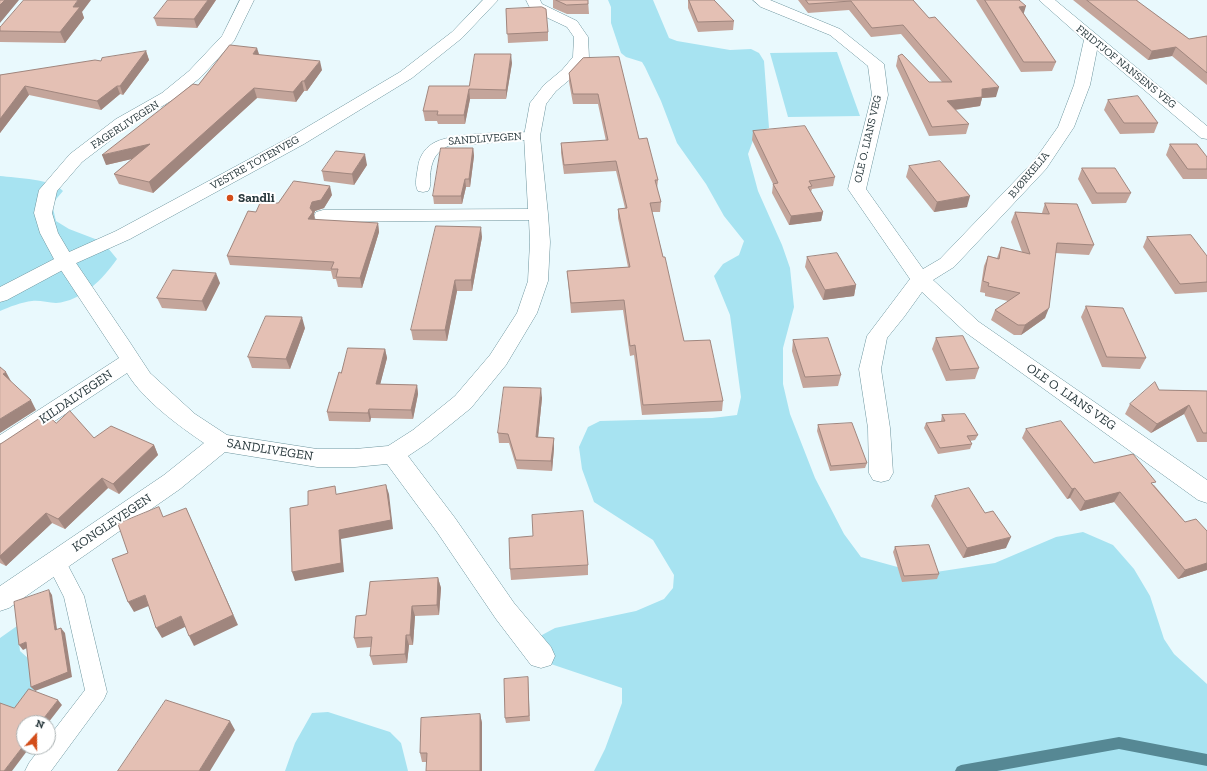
<!DOCTYPE html>
<html>
<head>
<meta charset="utf-8">
<style>
	body { margin:0 }
	#map { position:relative; width:1207px; height:771px; overflow:hidden; background:#e9f9fd; font-family:"Zilla Slab",serif }
	canvas { display:block }
	.north { position:absolute; left:16px; top:715px; width:40px; height:40px; box-sizing:border-box; background:#fff; border:1px solid #a9b0b1; border-radius:50%; rotate:21deg; font-size:11px; font-weight:700; line-height:16px; text-align:center; color:#29393d }
	.north::after { content:''; display:block; margin:auto; width:14px; height:18px; background:#d34d19; clip-path:polygon(50% 0,100% 100%,50% 72%,0 100%) }
</style>
</head>
<body>
<div id="map">
<canvas width="1207" height="771"></canvas>
<div class="north">N</div>
</div>
<script>
const context = document.querySelector('canvas').getContext('2d');
context.lineJoin = 'round';
function fill(path, color) { context.fillStyle = color; context.fill(path, 'evenodd'); }
function stroke(path, color, width, dash) { context.strokeStyle = color; context.lineWidth = width; context.lineCap = dash ? 'butt' : 'round'; context.setLineDash(dash || []); context.stroke(path); }
function drawText(font, color, halo, rows, align = 'center') {
  context.font = font + ' "Zilla Slab",serif'; context.lineWidth = 4; context.setLineDash([]); context.textBaseline = 'middle'; context.strokeStyle = halo; context.fillStyle = color; for (const [text, x, y, turn = 0] of rows) {
    context.save(); context.translate(x, y); context.rotate((+turn || 0) * Math.PI / 180); context.textAlign = isNaN(turn) ? turn : align; if (halo) context.strokeText(text, 0, 0); context.fillText(text, 0, 0); context.restore();
  }
}
fill(new Path2D(`
	M608 0H653L669 38 677 41 730 50 751 49 759 53 764 61 769 128 760 131 755 135 748 154 758 191 782 245 790 268 794 307 783 348V384L790 414 815 478 844 534 861 557 923 574 995 563 1056 537 1083 532 1113 545 1134 569 1150 596 1164 639 1174 654 1207 684V771H594L605 749 622 703V688L545 662 538 649 542 635 555 628 636 611 664 599 673 588 674 575 653 540 594 502 582 469 579 447 588 427 600 421 712 418 737 415 741 397 730 315 714 276 723 264 739 255 744 241 724 216 706 184 677 143 661 101 645 67 642 62 626 57 621 53 611 23V7Z
	M837 52 860 116 788 117 770 53Z
	M0 176C16 178 53 179 63 191L52 204 56 221 69 229 103 242 117 259C103 279 82 301 56 303 48 303 40 300 32 301 22 302 9 307 0 311Z
	M17 626 20 651 29 659 34 689 0 734V638Z
	M328 712 390 732 401 743 408 771H285L295 743 312 713Z`), '#a7e3f1');
fill(new Path2D(`
	M1119 737 1207 754V766L1119 749 997 771H955L957 767 961 765Z`), '#568894');
const lane = new Path2D(`
	M532 132 537 133 539 136 537 139 448 146C434 153 431 163 430 178 430 183 431 187 428 191L423 192 418 191C414 185 417 174 418 167 419 158 424 149 432 144 449 132 509 133 532 132Z
	M56 554 63 556 84 596 107 692 104 699 51 771H25L29 763 41 747H48V738L85 690 64 597 46 562 49 556Z`);
const street = new Path2D(`
	M240 0H254L234 41 201 77 174 99 128 127 82 162 57 191 52 213 58 233 74 260 129 341 150 373 195 414 227 435 317 449H355L388 446 413 430 455 396 490 355 517 313 528 281 530 242 529 220 323 222 316 220 314 216 316 212 323 210 528 209 524 136 530 103 544 85 562 70 573 57 574 37 567 27 531 10 526 0H540L542 4 577 21 588 37 589 58 574 76 556 91 546 104 540 136 548 214 550 242 548 281 537 313 506 365 471 408 429 442 408 456 455 518 514 603 551 647 555 656 551 665 541 668 531 665 496 619 437 532 387 464 355 467H317L225 452 180 489 9 608 0 611V586L164 475 204 443C179 426 143 400 127 373L8 452 0 455V435L119 358 55 261 40 233 34 213 39 190 70 154 116 119 162 93 189 71 222 36Z
	M753 0H770L840 29 884 64 888 95 866 189 923 269 940 259 1034 161 1058 127 1074 85 1084 40 1039 0H1055L1207 126V139L1201 138 1097 50 1090 85 1074 127 1046 169 954 267 933 280 979 322 1207 480V503L1198 500 965 332 922 292 904 317 887 338 881 369 890 428 893 473 889 480 881 482 873 480 869 473 868 428 859 369 867 336 910 279 848 189 872 95 868 66 830 35 761 7Z`);
const secondary = new Path2D(`
	M483 0H498L462 38 412 78 304 144 130 239 72 265 7 300 0 302V287L58 257 116 231 292 136 400 72 452 32Z`);
stroke(lane, '#6d959e', 1);
stroke(street, '#6d959e', 1);
stroke(secondary, '#6d959e', 1);
fill(lane, '#fff');
fill(street, '#fff');
fill(secondary, '#fff');
fill(new Path2D(`
	M216 0 197 28 157 26 154 18Z
	M553 0H588L589 14H567L553 8Z
	M688 0H714L734 21 733 30 698 32 688 8Z
	M798 0H913L996 97 982 98 980 106 955 110 969 124 966 134 929 136 896 66 898 56 929 82H942L901 34 871 37 849 10 808 13Z
	M976 0H1019L1024 14 1056 62 1052 71 1021 72Z
	M1073 0H1138L1137 1 1189 39 1207 36V85L1172 56 1148 60Z
	M506 9 548 32V41L508 43Z
	M82 12 84 18 65 43 0 42V27Z
	M146 51 149 60 123 95 120 94 101 110 29 95 0 133V75L101 61Z
	M259 55 322 70 307 91H304L296 102 257 98 153 193 119 184 114 174 132 159 106 165 198 85Z
	M583 58 639 139 658 180 657 189 661 202 660 212H652L684 341 723 401 722 411 642 415 634 355 630 356 623 310 571 313 568 281 567 271 628 267 618 218V209L625 208 616 171 564 174 561 153V143L606 141 598 104H573L569 82V73Z
	M512 63 506 99H470L465 124H438L437 121H425L423 111 469 86Z
	M1108 100 1158 123 1154 133 1120 134 1104 110Z
	M753 131 835 177 833 186 812 189 811 192 823 212 821 221 789 225 772 193 773 184 752 140Z
	M1170 144 1207 157V179H1183L1166 155Z
	M473 148 474 156 470 187H466L462 204H434L433 196Z
	M367 165 354 185 324 181 322 171Z
	M909 166 967 207 934 212 906 177Z
	M1082 168 1131 193 1126 203 1092 204 1078 179Z
	M332 195 324 208 315 211 314 214 315 220 378 223 379 232 362 288 338 287 336 279H333L331 271 230 265 227 256 256 212Z
	M1045 203 1094 245 1089 255 1055 253 1045 318 1021 335H1014L991 320 995 310 1008 301 985 296V293L980 292 984 266 988 256 997 258 1001 247 1022 252 1011 222 1015 212 1042 213Z
	M482 237 472 291H457L447 341 413 340 411 330Z
	M1147 237 1207 256V292L1175 294 1143 247Z
	M807 257 856 285 854 296 823 300 805 267Z
	M220 283 206 311 162 308 157 298Z
	M1086 306 1146 358 1140 369 1102 367 1081 317Z
	M305 328 290 369 252 368 248 357Z
	M936 338 979 368 975 379 946 381 932 349Z
	M793 340 841 375 838 386 803 388 792 351Z
	M385 349 387 358 380 384 417 385 418 394 413 419 371 418 370 422 329 421 327 412 341 373Z
	M1159 390 1207 391V442H1197L1184 414 1151 433 1125 414 1130 404Z
	M542 398 538 437 554 438V448L552 471 517 469 509 443H499L498 433Z
	M942 415 978 435 975 440 970 441 972 444 970 449 938 454 924 428 926 423 941 421Z
	M56 423 94 438 154 445 158 455 119 494 108 488 65 529 52 523 6 566 0 563V444Z
	M818 425 867 463 865 468 830 471 817 431Z
	M1026 429 1094 463 1154 485 1185 522 1207 531V570L1178 579 1114 502 1080 511 1070 498 1067 499 1022 438Z
	M935 496 985 513 1006 548 963 558 931 506Z
	M895 547 939 574 937 579 902 582 893 552Z
	M588 565V575L511 580 510 569Z
	M438 578 441 588 439 615 415 616 413 645H409L407 663 373 665 370 656 371 647 357 648 354 638 366 615Z
	M528 677 530 721 506 723 505 718Z
	M480 714 482 723 426 762H422L420 753Z`), '#c4a59b');
fill(new Path2D(`
	M5 0H19L0 23V5Z
	M78 0H91L82 12 84 18 65 43 60 32 73 7Z
	M208 0H216L197 28 194 19Z
	M1026 6 1023 16 1019 7Z
	M1176 47 1172 56 1148 60 1152 51Z
	M257 48 260 57 253 54Z
	M146 51 149 60 123 95 120 86Z
	M511 54 512 63 506 99V90Z
	M320 61 322 70 307 91 304 81Z
	M302 81 304 91 296 102 293 92Z
	M25 86 29 95 0 133V119Z
	M117 86 120 94 101 110 97 101Z
	M999 87 996 97 982 98 980 106 945 111 947 101 982 89Z
	M254 88 257 98 153 193 149 182Z
	M469 89 470 99 465 124 464 115Z
	M150 144 153 154 106 165 102 155Z
	M473 148 474 156 470 187 469 179Z
	M365 154 367 165 354 185 352 174Z
	M465 179 466 187 462 204 461 196Z
	M330 186 332 195 324 208 315 211 314 214 315 221 308 219 310 208 312 202Z
	M970 196 967 207 934 212 937 202Z
	M823 212 821 221 789 225 791 216Z
	M378 223 379 232 362 288 360 278Z
	M481 227 482 237 472 291 471 280Z
	M216 273 220 283 206 311 202 301Z
	M455 280 457 291 447 341 445 330Z
	M856 285 854 296 823 300 825 290Z
	M1049 308 1045 318 1021 335 1025 325Z
	M302 317 305 328 290 369 286 359Z
	M385 349 387 358 378 393 376 384Z
	M6 372 12 383 3 374Z
	M417 385 418 394 413 419 411 410Z
	M541 388 542 398 537 447 536 437Z
	M31 400 36 410 0 433V419Z
	M1189 405 1184 414 1151 433 1157 424Z
	M369 409 371 418 370 422 368 413Z
	M554 438V448L552 471 551 461Z
	M154 445 158 455 119 494 113 484Z
	M102 478 108 488 65 529 58 519Z
	M386 485 389 494 393 529 341 539 344 572 295 581 292 572 339 530Z
	M1075 488 1070 498 1067 499 1072 489Z
	M1120 492 1114 502 1080 511 1085 501Z
	M186 508 238 625 194 646 189 636Z
	M46 513 52 523 6 566 0 558V556Z
	M1011 537 1006 548 963 558 967 548Z
	M1207 563V570L1178 579 1185 570Z
	M438 578 441 588 439 615 437 605Z
	M49 590 52 595 58 636 55 630Z
	M145 595 151 605 134 612 128 602Z
	M412 606 415 616 413 645 410 635Z
	M181 616 187 626 162 638 156 628Z
	M61 628 65 633 72 677 35 691 31 687Z
	M406 635 409 645 407 663 405 654Z
	M26 642 29 647 23 650 19 645Z
	M58 700 62 705 48 723H40Z
	M480 714 482 723V771H480Z
	M230 721 235 730 210 771H199Z
	M24 745V747H30L12 771H4Z`), '#a0867e');
const building = new Path2D(`
	M0 0H5L0 5Z
	M24 0H78L73 7H80L60 32 0 31V27L1 26Z
	M168 0H208L194 19 154 18Z
	M556 0H588V4L567 5Z
	M689 0H714L734 21 698 22Z
	M806 0H913L929 18 935 17 999 87 982 89V97L947 101 969 124 932 127 898 56 902 54 929 82H952L903 25 872 28 851 1 809 4Z
	M985 0H1019L1026 6 1019 7 1056 62H1024Z
	M1087 0H1136L1189 39 1207 36V73L1176 47 1152 51Z
	M542 7 546 9 548 32 507 34 506 9Z
	M230 45 257 48 253 54 320 61 304 81H302L293 92 254 88 149 182 114 174 150 144 102 155 193 84 198 85Z
	M146 51 120 86H117L97 101 25 86 0 119V75L95 60 101 61 102 58Z
	M475 54H511L506 90 469 89 464 115H437L438 111H423L429 86H469Z
	M619 57 639 139 647 138 658 180H655L661 202 650 203 663 257H665L684 341 710 340 723 401 643 405 635 345 630 346 624 300 571 303 567 271 630 267 618 209 627 208 616 161 564 165 561 143 608 140 598 94H573L569 73 583 58Z
	M1138 96 1158 123H1124L1108 100Z
	M805 126 835 177 809 181 812 186 808 187 823 212 791 216 773 184 778 183 753 131Z
	M1170 144H1197L1207 157V169H1188Z
	M441 148H473L469 179H465L461 196H433Z
	M336 151 365 154 352 174 322 171Z
	M940 161 970 196 937 202 909 166Z
	M1082 168H1115L1131 193H1097Z
	M294 181 330 186 321 200 312 202 310 208 313 212 308 219 378 223 360 278 336 277 338 269H331L334 262 227 256 248 211 256 212 260 203H278Z
	M1045 203 1077 204 1094 245 1057 243 1049 308 1025 325H1018L995 310 1020 293 988 286 989 283 983 281 988 256 999 259 1001 247 1030 254 1015 212 1049 214Z
	M436 226 481 227 471 280H455L445 330H411Z
	M1191 235 1207 256V282L1180 284 1147 237Z
	M837 253 856 285 825 290 807 257Z
	M173 270 216 273 202 301 157 298Z
	M1086 306 1123 308 1146 358 1107 357Z
	M266 316 302 317 286 359 248 357Z
	M963 336 979 368 950 370 936 338Z
	M828 338 841 375 805 377 793 340Z
	M348 348 385 349 376 384 417 385 411 410 369 409 368 413 327 412 339 372 341 373Z
	M0 367 6 372 3 374 31 400 0 419Z
	M1155 382 1159 390 1207 391V433H1203L1189 405 1157 424 1130 404Z
	M504 387 541 388 536 437 554 438 551 461 516 460 508 434 498 433Z
	M70 411 94 438 111 426 154 445 113 484 102 478 58 519 46 513 0 556V444L2 443 46 414 56 423Z
	M965 414 978 435 967 436 972 444 940 448 926 423 945 421 942 415Z
	M1061 421 1094 463 1133 454 1156 482 1151 483 1185 522 1196 519 1207 531V563L1185 570 1120 492 1085 501 1075 488 1072 489 1026 429Z
	M852 423 867 463 831 466 818 425Z
	M386 485 391 520 339 530 341 563 292 572 290 508 308 505V491L335 486 336 494Z
	M969 488 985 513 993 511 1011 537 967 548 935 496Z
	M159 507 163 517 186 508 233 615 189 636 181 616 156 628 145 595 128 602 112 559 128 553 118 524Z
	M583 511 588 565 510 569 509 538 533 536 532 515Z
	M929 545 939 574 904 576 895 547Z
	M438 578 437 605 412 606 410 635H406L405 654 370 656 372 637 354 638 356 616 366 615 370 582Z
	M49 590 55 630 61 628 68 672 31 687 26 642 19 645 14 602Z
	M528 677 529 716 505 718 504 679Z
	M29 689 58 700 40 723H24V745L4 771H0V703L14 708Z
	M166 700 230 721 199 771H118Z
	M480 714V771H426L427 753H420L421 718Z`);
fill(building, '#e4c0b4');
stroke(building, '#a0867e', 1);
for (const [x, y, r, color] of [
	[230,198,4,"#d34d19"]
]) { const dot = new Path2D(); dot.arc(x, y, r, 0, 2 * Math.PI); context.fillStyle = color; context.fill(dot); stroke(dot, '#fff', 1.5); }
drawText('11px', '#29393d', '#fff', [
	["FRIDTJOF NANSENS VEG",1126,67,39],
	["FAGERLIVEGEN",125,125,-33],
	["SANDLIVEGEN",485,139,-4],
	["OLE O. LIANS VEG",868,139,-77],
	["VESTRE TOTENVEG",255,163,-29],
	["BJØRKELIA",1029,175,-50]
]);
drawText('bold 13px', '#29393d', '#fff', [
	["Sandli",238,198]
], 'left');
drawText('13px', '#29393d', '#fff', [
	["KILDALVEGEN",76,397,-34],
	["OLE O. LIANS VEG",1071,397,35],
	["SANDLIVEGEN",270,450,9],
	["KONGLEVEGEN",112,523,-34]
]);
</script>
</body>
</html>
